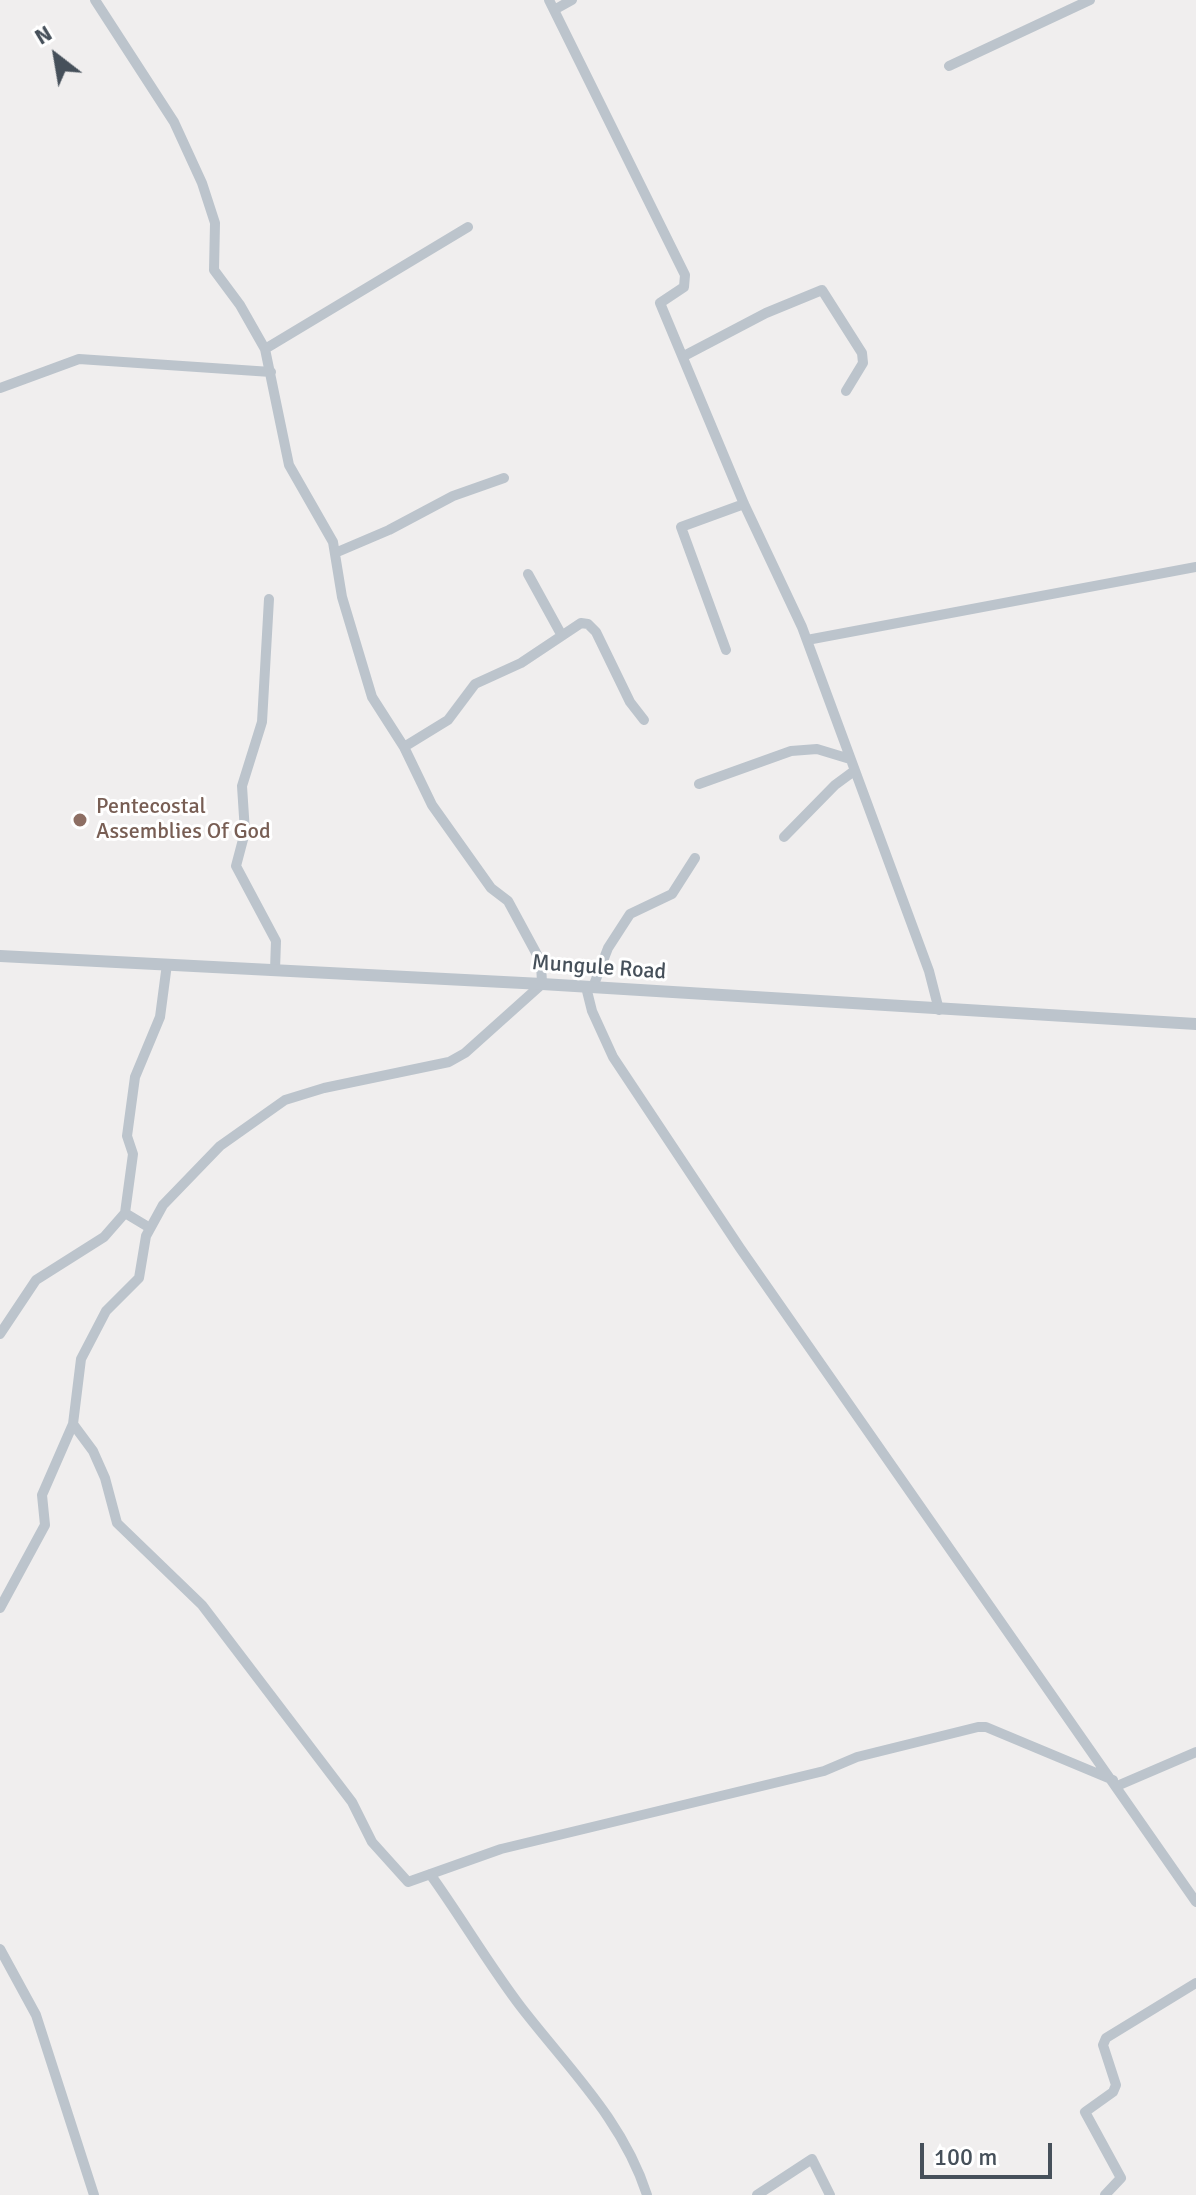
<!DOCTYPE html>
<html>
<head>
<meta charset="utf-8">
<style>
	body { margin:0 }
	#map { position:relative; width:1196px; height:2195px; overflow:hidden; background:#f0eeee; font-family:Signika,sans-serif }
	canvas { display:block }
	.north { position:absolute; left:16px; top:16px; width:80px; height:80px; -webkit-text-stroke:6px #fff; paint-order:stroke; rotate:329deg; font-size:22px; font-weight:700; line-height:32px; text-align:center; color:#46505a }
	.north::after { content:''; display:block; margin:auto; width:28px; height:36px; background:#46505a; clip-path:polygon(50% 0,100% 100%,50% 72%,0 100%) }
	.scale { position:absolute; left:920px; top:2143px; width:132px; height:36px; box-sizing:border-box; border:4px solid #46505a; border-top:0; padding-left:10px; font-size:24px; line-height:28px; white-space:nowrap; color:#46505a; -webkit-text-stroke:6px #fff; paint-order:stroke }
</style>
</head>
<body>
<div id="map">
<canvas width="1196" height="2195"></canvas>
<div class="north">N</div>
<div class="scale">100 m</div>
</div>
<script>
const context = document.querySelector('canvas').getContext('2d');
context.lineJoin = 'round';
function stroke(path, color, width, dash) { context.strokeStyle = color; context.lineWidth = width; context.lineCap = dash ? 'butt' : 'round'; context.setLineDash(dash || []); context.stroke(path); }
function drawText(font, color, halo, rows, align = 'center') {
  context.font = font + ' Signika,sans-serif'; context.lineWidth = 6; context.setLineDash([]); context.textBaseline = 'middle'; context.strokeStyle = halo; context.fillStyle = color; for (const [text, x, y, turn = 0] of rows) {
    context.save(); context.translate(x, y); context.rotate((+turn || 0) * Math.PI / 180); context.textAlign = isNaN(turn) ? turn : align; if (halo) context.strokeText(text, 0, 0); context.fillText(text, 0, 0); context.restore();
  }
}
stroke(new Path2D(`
	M549 0 685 275 684 287 660 303 744 504 802 627 929 971 939 1010
	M554 10 572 0
	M949 66 1090 0
	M265 349 468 227
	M684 356 766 313 822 290 862 353 863 363 846 391
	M0 388 79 359 271 372
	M335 553 389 530 453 496 504 478
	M528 574 561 634
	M269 599 262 722 242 786 245 832 236 866 276 941 275 970
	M807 640 1196 567
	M726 650 681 527 744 504
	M404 747 448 720 475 684 521 663 581 623 588 624 596 632 630 702 644 720
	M699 784 791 751 817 749 850 759
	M784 837 835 785 854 771
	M586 987 592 1011 613 1057 740 1248 1196 1902
	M593 987 608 948 630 914 672 894 695 858
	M125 1213 150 1228
	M0 1334 36 1280 104 1237 125 1213 133 1154 127 1136 135 1077 160 1017 167 964
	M73 1424 93 1451 105 1478 117 1523 202 1605 352 1802 372 1842 408 1882 501 1849 824 1771 857 1757 978 1727H986L1113 1780
	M0 1608 45 1525 42 1495 73 1424 81 1359 106 1311 139 1278 146 1236 163 1205 220 1146 285 1100 324 1088 449 1062 465 1053 542 984 541 962 508 901 491 888 432 805 404 747 372 697 342 597 333 542 289 465 265 349 240 305 214 270 215 223 202 183 174 122 95 0
	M1117 1786 1196 1752
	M430 1874C461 1917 489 1965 521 2007 568 2068 623 2120 647 2195
	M0 1949 36 2015 94 2195
	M757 2195 812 2159 830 2195
	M1105 2195 1121 2178 1085 2112 1113 2092 1116 2085 1103 2045 1106 2038 1196 1983`), '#bcc4cc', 10);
stroke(new Path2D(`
	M0 956 542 984 1196 1024`), '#bcc4cc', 12);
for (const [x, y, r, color] of [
	[80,820,8,"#8d6e63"]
]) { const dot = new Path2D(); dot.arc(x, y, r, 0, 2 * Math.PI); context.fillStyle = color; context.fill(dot); stroke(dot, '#fff', 3); }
drawText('22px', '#785e54', '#fff', [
	["Pentecostal",96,807],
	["Assemblies Of God",96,832]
], 'left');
drawText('22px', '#46505a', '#fff', [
	["Mungule Road",599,968,4]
]);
</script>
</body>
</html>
